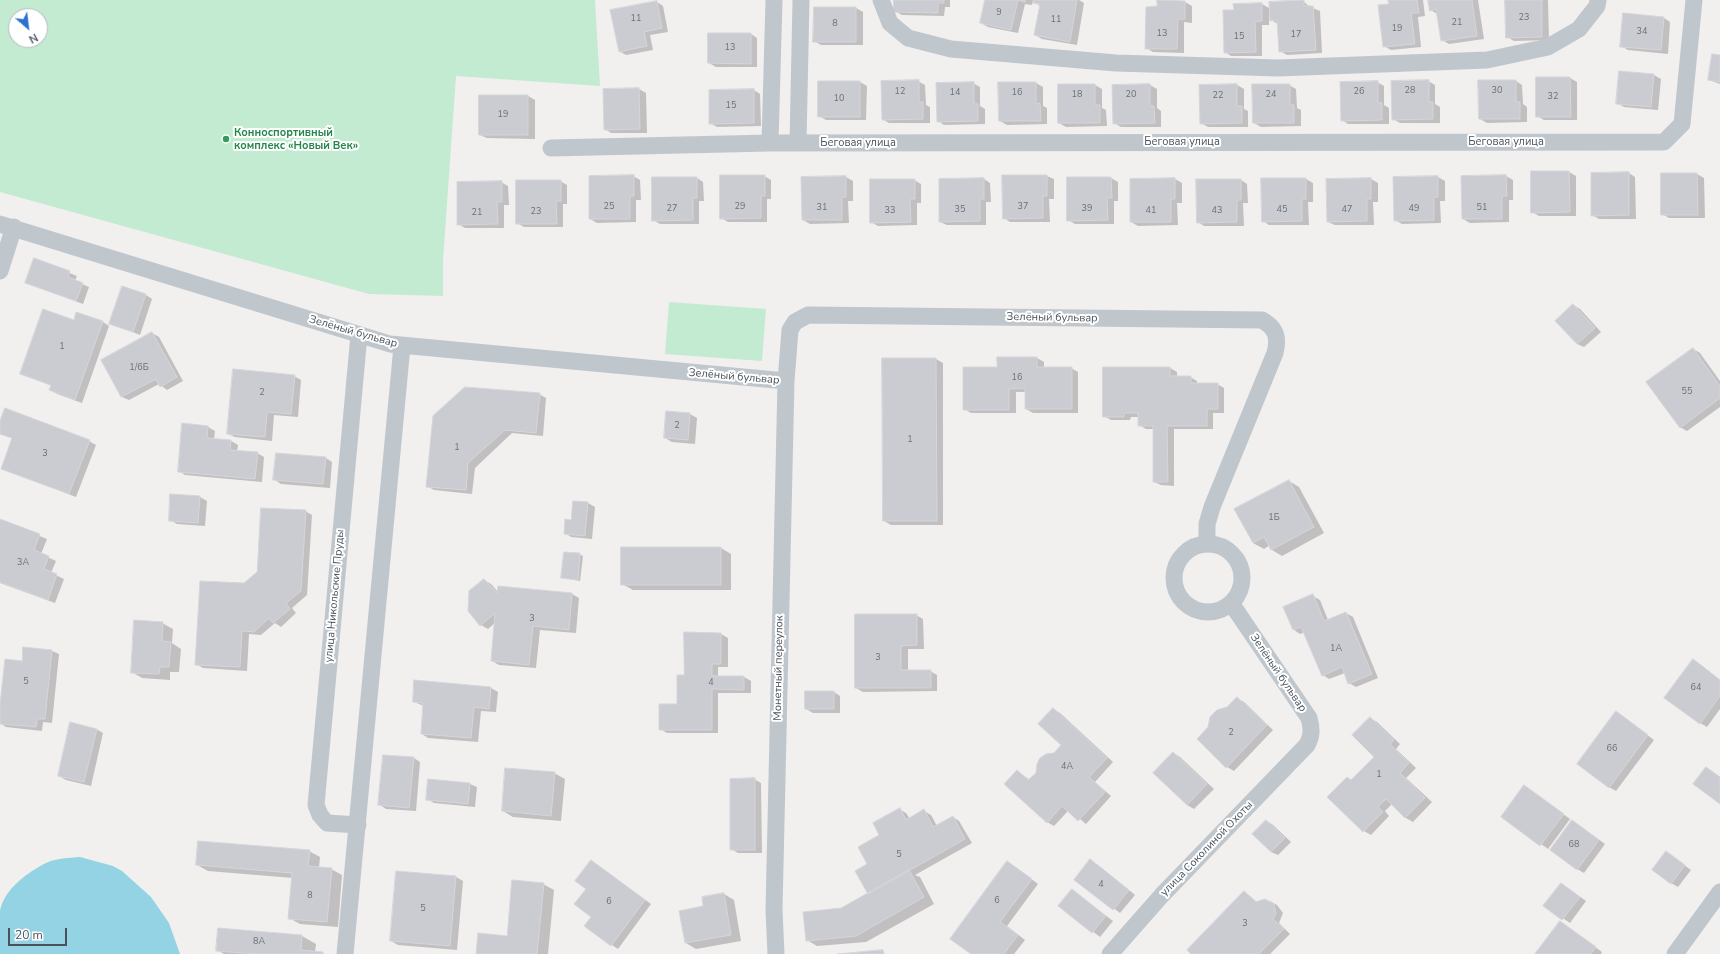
<!DOCTYPE html>
<html>
<head>
<meta charset="utf-8">
<style>
	body { margin:0 }
	#map { position:relative; width:1720px; height:954px; overflow:hidden; background:#f2efef; font-family:"Nunito Sans",sans-serif }
	canvas { display:block }
	.north { position:absolute; left:8px; top:8px; width:40px; height:40px; box-sizing:border-box; background:#fff; border:1px solid #b6babd; border-radius:50%; rotate:152deg; font-size:11px; font-weight:700; line-height:16px; text-align:center; color:#49525b }
	.north::after { content:''; display:block; margin:auto; width:14px; height:18px; background:#2b73d0; clip-path:polygon(50% 0,100% 100%,50% 72%,0 100%) }
	.scale { position:absolute; left:8px; top:928px; width:59px; height:18px; box-sizing:border-box; border:2px solid #49525b; border-top:0; padding-left:5px; font-size:12px; line-height:14px; white-space:nowrap; color:#49525b; -webkit-text-stroke:3px #fff; paint-order:stroke }
</style>
</head>
<body>
<div id="map">
<canvas width="1720" height="954"></canvas>
<div class="north">N</div>
<div class="scale">20 m</div>
</div>
<script>
const context = document.querySelector('canvas').getContext('2d');
context.lineJoin = 'round';
function fill(path, color) { context.fillStyle = color; context.fill(path, 'evenodd'); }
function stroke(path, color, width, dash) { context.strokeStyle = color; context.lineWidth = width; context.lineCap = dash ? 'butt' : 'round'; context.setLineDash(dash || []); context.stroke(path); }
function drawText(font, color, halo, rows, align = 'center') {
  context.font = font + ' "Nunito Sans",sans-serif'; context.lineWidth = 4; context.setLineDash([]); context.textBaseline = 'middle'; context.strokeStyle = halo; context.fillStyle = color; for (const [text, x, y, turn = 0] of rows) {
    context.save(); context.translate(x, y); context.rotate((+turn || 0) * Math.PI / 180); context.textAlign = isNaN(turn) ? turn : align; if (halo) context.strokeText(text, 0, 0); context.fillText(text, 0, 0); context.restore();
  }
}
fill(new Path2D(`
	M0 0H595L600 86 456 76 443 260V296L369 294 0 192ZM16 16H40V40H16Z
	M669 302 766 309 762 361 665 354Z`), '#c2ebd2');
fill(new Path2D(`
	M80 857 113 866 122 871 151 897 169 923 180 954H0C0 940 0 924 0 911 4 889 28 872 46 863 57 858 69 858 80 857Z`), '#93d3e4');
fill(new Path2D(`
	M895 0H950V7H945L944 16 902 15 895 11Z
	M986 0H1079L1084 3 1077 45 1042 39 1035 35 1040 6 1033 1 1032 5 1025 4 1018 33 988 27 981 23Z
	M1389 0H1423L1425 16 1418 17 1421 47 1391 50 1384 46Z
	M1429 0H1478L1484 39 1449 44 1442 40 1437 14 1431 10Z
	M1506 0H1548L1549 40 1514 41 1507 37Z
	M1158 1 1185 2 1192 6V23L1184 22V53L1153 52 1146 48Z
	M1303 1 1310 7 1320 11 1322 53 1287 55 1280 51 1278 24 1271 20Z
	M657 2 663 6 668 32 650 35 653 50 626 55 619 51Z
	M1262 4 1269 8V25H1262V56H1231L1225 52 1235 11Z
	M856 8 863 12V45H821L814 41Z
	M1664 18 1670 22 1668 54 1628 50 1621 46Z
	M751 34 757 38V67H716L709 63Z
	M1720 56V84L1709 80Z
	M1620 72 1654 75 1661 79 1658 110 1624 107 1617 103Z
	M1570 78 1577 82V120H1544L1537 116Z
	M918 81 925 85 926 105 930 107V123H889L882 119Z
	M1428 81 1435 85V104L1440 107V123H1400L1393 119Z
	M1516 81 1522 85 1523 104 1527 107V122L1487 123 1480 119Z
	M860 82 867 86 866 120H826L819 116Z
	M1377 82 1384 86V105L1389 108V124H1348L1342 120Z
	M973 83 980 87V106L985 109V124L944 125 938 121Z
	M1036 83 1043 87V106L1047 108V124L1007 125 1000 121Z
	M1095 85 1102 89V108L1106 110 1107 126 1066 127 1059 123Z
	M1150 85 1157 89V108L1161 111V127H1121L1114 123Z
	M1237 85 1244 89V109L1248 111V127H1208L1201 123Z
	M1289 85 1296 89 1297 108 1301 110V126L1261 127 1254 123Z
	M639 89 646 93 647 133H611L605 129 604 90Z
	M754 90 760 94 761 126 717 127 710 123Z
	M528 96 535 100V139L487 138 480 135Z
	M1569 172 1576 176V216H1539L1532 212Z
	M1629 173 1635 177 1636 219H1599L1592 215Z
	M1662 174H1697L1704 178 1705 218H1669L1662 214Z
	M633 176 640 180 641 200H636V222L597 223 590 219Z
	M764 176 771 180V199H767V222H728L721 218Z
	M1047 176 1054 179V199H1049L1050 222H1010L1004 218Z
	M1506 176 1513 180V200H1509V222L1470 223 1463 219Z
	M846 177 853 181V201H848L849 223 810 224 803 220Z
	M1438 177 1445 181V201H1440L1441 223 1402 224 1395 220Z
	M697 178 703 182 704 201H699V224H660L653 220Z
	M1068 178H1111L1118 182V201H1114V224H1075L1068 220Z
	M984 179 990 183 991 202H986V225H947L940 222Z
	M1175 179 1182 183V203H1177L1178 225 1138 226 1131 222Z
	M1306 179 1313 183V202H1308L1309 225H1269L1263 221Z
	M1371 179 1378 183V202H1373L1374 225H1335L1328 222Z
	M914 180 921 184V203H917V225L878 226 871 222Z
	M1241 180 1247 184 1248 203H1243L1244 226H1204L1198 222Z
	M560 181 567 185V204H563V227H524L517 223Z
	M501 182 508 186 509 205H504V228H465L458 224Z
	M34 259 77 276 75 281 89 287 83 304 26 283Z
	M146 295 152 299 140 335 110 323Z
	M1573 305 1580 309 1601 332 1584 347 1577 344Z
	M74 321 103 322 109 326 82 403 57 394 50 390 52 386 21 374Z
	M152 333 159 337 183 381 167 390 159 384 129 400 122 397Z
	M1693 349 1700 353 1720 381V407L1687 431 1680 427Z
	M1037 358 1044 362V368H1071L1078 372V413H1033L1026 409V392H1016V413H971L964 409 998 368Z
	M936 359 943 363V525H891L884 521Z
	M1104 368H1170L1177 372V377H1190L1197 381V384H1217L1224 388V413H1213V429H1174V486L1161 485 1154 482V429H1146L1139 425V417H1131L1130 420H1111L1104 416Z
	M294 376 301 380 298 417 274 415 272 441 235 437 228 434Z
	M539 394 546 398 543 436 512 433 475 468 472 494 434 490 427 486Z
	M667 413 690 414 697 418 695 444 672 442 665 438Z
	M0 423 89 441 96 445 76 497 2 468 13 439 0 433Z
	M183 425 208 427 215 431 214 439 231 441 238 445 237 451 257 453 264 457 262 482 185 475 179 471Z
	M326 458 332 462 330 488 281 484 275 480Z
	M1289 481 1299 487 1324 533 1282 556 1272 550 1270 545 1264 549 1253 543Z
	M171 495 200 497 207 501 205 526 177 524 170 520Z
	M573 502 588 503 595 507 592 539 571 537 565 533 572 521Z
	M305 511 312 515 307 595 292 608 296 613 281 627 275 623 261 635 249 634 247 671 203 668 196 664 244 584 258 572Z
	M0 520 47 539 41 554 56 561 51 573 64 579 55 603 0 583Z
	M721 548 731 554V590H633L622 584Z
	M579 554 583 556 580 581 563 578Z
	M484 580 491 584 498 592 499 587 572 594 579 598 576 633 540 630 536 668 499 665 492 661 496 622 488 629 481 625Z
	M1313 596 1320 600 1328 620 1346 613 1353 617 1378 678 1356 687 1349 683 1345 673 1329 679 1323 675 1305 632 1300 634 1294 630Z
	M916 615 923 619 924 649H908V671H930L937 675V691L863 692 856 688Z
	M162 623 173 629 172 643 181 649 179 672H170V680L142 678 132 672Z
	M685 633 721 634 728 638V667H718V677H744L751 681V693H718V733H667L660 729 678 705 685 676Z
	M24 648 52 651 59 654 52 723 43 722 42 731 6 727 0 723V713L23 662Z
	M1700 664 1720 680V709L1707 727 1700 723Z
	M415 681 491 688 498 692 496 712 481 711 478 742 428 738 422 734 424 706 414 702Z
	M834 692 840 696V713H813L806 709Z
	M1237 698 1244 702 1273 730 1234 771 1227 767Z
	M1053 709 1060 713 1113 762 1095 782 1111 796 1086 824 1069 810 1054 826 1047 822 1017 771 1030 780 1062 745Z
	M1623 717 1654 740 1616 791 1609 787Z
	M1370 718 1377 722 1400 744 1396 749 1416 768 1406 778 1432 802 1413 822 1406 818 1392 804 1385 811 1389 816 1371 835 1364 831 1329 797 1352 781 1375 757Z
	M96 729 103 733 91 786 66 780 59 776Z
	M1173 753 1180 757 1214 789 1194 809 1187 805Z
	M414 758 420 762 416 811 386 809 380 805Z
	M554 773 565 779 561 821 513 817 503 811Z
	M754 779 761 783 762 853H738L731 849Z
	M470 784 477 787 475 807 434 803 427 799Z
	M1524 786 1570 819 1548 849 1502 816Z
	M899 809 906 813 910 819 924 811 931 815 937 826 953 817 959 821 972 843 915 875 920 877 934 904 866 942 817 946 807 940 841 909 870 893 869 864Z
	M1267 821 1273 825 1291 842 1278 855 1271 852Z
	M1579 825 1605 844 1584 873 1577 869Z
	M309 851 320 857 319 868 331 869 342 875 338 927 300 924 289 918 293 878 208 871 197 865Z
	M1673 857 1691 870 1678 887 1671 883Z
	M1097 864 1135 895 1120 913 1075 879Z
	M598 865 651 904 618 949 612 945 592 916 587 888Z
	M1014 866 1038 884 1007 926 1025 940 1014 954H972Z
	M456 877 463 881 457 950 398 945 391 941Z
	M543 884 554 890 548 954H477L508 937Z
	M1568 888 1586 901 1570 923 1545 906Z
	M1072 890 1113 921 1100 937 1059 906Z
	M1245 892 1257 902 1260 900 1270 901 1277 905 1283 913 1279 923 1290 934 1270 954H1193Z
	M724 894 734 900 741 941 696 949 686 943 680 911 704 907Z
	M1560 922 1602 952 1601 954H1537Z
	M302 936 316 944 315 952 325 954H224L217 950Z`), '#0003');
const building = new Path2D(`
	M894 0H944V3H938V13L894 12Z
	M985 0H1025V2L1018 0 1011 30 980 23Z
	M1034 0H1077L1070 42 1034 35 1040 4 1033 3Z
	M1157 0 1185 1V19H1178L1177 49H1145L1146 7 1157 6Z
	M1304 0V6H1313L1316 50 1279 52 1277 20 1270 21 1269 2Z
	M1388 0H1417L1419 13H1411L1415 44 1383 47 1378 5 1389 4Z
	M1428 0H1472L1477 36 1441 41 1436 9 1430 11Z
	M1505 0H1542V37L1506 38Z
	M657 1 662 28 644 32 647 46 619 52 610 10Z
	M1262 3V21L1255 22 1256 52 1224 53 1223 10H1234L1233 4Z
	M814 7H856V42H813Z
	M1623 13 1664 17 1661 50 1620 47Z
	M708 33H751V64L708 63Z
	M1712 54 1720 55V82L1708 80Z
	M1619 71 1654 74 1651 107 1616 104Z
	M1536 77H1570L1571 117H1536Z
	M919 80V102H923V119L882 120 881 81Z
	M1429 80V102H1433V119L1392 120 1391 81Z
	M1478 80H1516V102H1520V119H1479Z
	M818 81H860V117H818Z
	M1378 81V103H1382V120L1341 121 1340 82Z
	M974 82V104H978V121L937 122 936 83Z
	M998 82H1036V104L1040 103 1041 121H999Z
	M1058 84H1095V105H1100V123H1058Z
	M1150 84V106H1154L1155 123 1113 124 1112 85Z
	M1237 84V106H1242V123L1200 124 1199 85Z
	M1252 84H1290V105H1294V123H1253Z
	M639 88 640 129 604 130 603 89Z
	M754 89V123L709 124V90Z
	M479 95H528V135H479Z
	M1531 171H1569L1570 212 1531 213Z
	M1629 172V215L1591 216V173Z
	M1661 173H1697L1698 215H1661Z
	M634 175V196H630V219H589V176Z
	M720 175H765V196H761V218L720 219Z
	M1002 175H1047V196H1043V218L1003 219Z
	M1506 175 1507 196H1502V219H1462L1461 176Z
	M846 176V197H842V220H802L801 177Z
	M1438 176V197H1434V220L1394 221 1393 177Z
	M652 177H697V198H693V220L652 221Z
	M1067 177H1111L1112 198H1107L1108 220 1067 221Z
	M984 178V199H980V221L939 222V179Z
	M1175 178V199H1171V222H1130V179Z
	M1261 178H1306V199H1302V221L1262 222Z
	M1371 178V199H1367V221L1327 222 1326 179Z
	M870 179H915V199H910L911 222 870 223Z
	M1196 179H1241V200H1237V222L1197 223Z
	M516 180H561V201H556L557 224H516Z
	M502 181V202H497L498 224 457 225V182Z
	M34 258 70 271 68 277 83 283 76 301 25 283Z
	M122 286 146 294 133 332 109 324Z
	M1573 304 1595 328 1577 344 1555 321Z
	M43 309 74 320 76 312 103 321 75 400 49 390 51 385 20 374Z
	M152 332 177 377 160 387 156 379 121 397 101 360Z
	M1693 348 1720 386V398L1680 428 1646 382Z
	M997 357H1037V367H1072V409H1025V388L1009 389V410H963V367H997Z
	M882 358H936L937 521H883Z
	M1103 367H1170V376H1191V383H1218V409H1207V426H1167L1168 482H1153V426H1138V413H1124V417H1103Z
	M233 369 295 375 291 414 267 412 265 437 227 434Z
	M465 387 540 393 536 433 505 430 468 463 466 490 426 487 433 416Z
	M5 408 90 440 69 494 1 469 12 438 0 434V421Z
	M666 411 690 413 688 440 664 438Z
	M182 423 208 426 207 438 231 440 230 450 258 452 255 479 178 472Z
	M276 453 326 457 323 484 273 480Z
	M1289 480 1314 527 1271 550 1264 537 1253 543 1234 509Z
	M170 494 200 496 198 523 169 521Z
	M573 501 588 502 585 536 564 534 565 519 571 520Z
	M261 508 306 510 301 591 286 603 290 609 273 623 269 618 254 632 242 631 240 667 195 665 200 581 244 583 257 572Z
	M0 519 40 534 34 550 49 556 44 569 57 574 48 600 0 582Z
	M621 547H721V585H621Z
	M564 552 580 553 578 580 561 578Z
	M484 579 497 593 498 586 572 593 569 630 533 626 529 665 491 661 495 613 480 626 468 611 469 591Z
	M1313 594 1324 621 1346 612 1372 674 1348 684 1342 667 1322 676 1301 627 1293 630 1283 607Z
	M855 614H917V645L901 646V670H931V688H855Z
	M134 620 163 622 162 641 171 642 169 667H160L159 674 131 673Z
	M684 632 721 633V664H712V676H744V690L712 689V730H659V704H677V675H684Z
	M23 647 52 650 45 719H37L36 727 0 724V704L5 659 22 661Z
	M1693 659 1720 680V696L1700 724 1664 698Z
	M414 680 491 687 489 709 474 707 471 738 421 734 423 703 413 702Z
	M805 691H834V709H805Z
	M1237 697 1267 725 1226 768 1197 739 1208 727 1210 717 1217 710 1227 707Z
	M1053 708 1107 758 1089 777 1105 792 1078 821 1062 806 1047 823 1004 784 1017 770 1028 780 1036 773 1037 764 1040 758 1046 754 1054 753 1061 745 1038 724Z
	M1616 711 1648 735 1609 788 1577 764Z
	M1370 717 1394 740 1390 744 1409 763 1400 773 1425 798 1405 818 1386 799 1378 807 1383 812 1363 832 1327 797 1347 777 1351 780 1374 757 1352 735Z
	M70 722 97 729 84 782 58 776Z
	M1173 752 1207 784 1187 805 1153 773Z
	M383 755 414 757 409 808 378 805Z
	M1706 767 1720 777V804L1693 784Z
	M505 768 555 772 551 816 502 811Z
	M755 778V850H730V779Z
	M428 779 470 783 468 804 426 800Z
	M1524 785 1564 814 1540 846 1501 817Z
	M900 808 906 820 924 809 933 827 953 816 965 839 868 894 855 871 867 864 858 847 879 835 873 823Z
	M1266 820 1285 838 1271 852 1252 834Z
	M1572 820 1599 840 1577 870 1550 850Z
	M198 841 310 850 308 866 332 868 327 922 288 919 292 873 196 865Z
	M1666 851 1685 865 1671 884 1652 870Z
	M1090 859 1129 890 1113 910 1074 880Z
	M591 860 645 900 611 946 584 926 591 917 574 904 586 889 575 881Z
	M1007 861 1032 879 1000 922 1018 935 1004 954H971L950 939Z
	M909 870 924 897 856 936 806 941 803 912 841 908Z
	M396 871 456 876 450 946 390 941Z
	M512 880 544 883 537 954H476L478 933 507 936Z
	M1561 883 1580 897 1562 920 1543 906Z
	M1072 889 1106 916 1092 933 1058 906Z
	M1244 891 1256 902 1265 899 1274 904 1276 914 1273 919 1284 929 1259 954H1191L1187 950Z
	M724 893 731 935 685 943 679 911 703 906 702 897Z
	M1560 921 1596 947 1591 954H1535Z
	M218 928 302 935 301 950 323 952V954H256L216 951Z
	M883 950 884 954H838Z`);
fill(building, '#caccd1');
stroke(building, '#d4d6da', 1);
stroke(new Path2D(`
	M881 0 890 23 908 38 951 49 1116 63 1278 68 1487 60 1548 47 1579 29 1597 6 1598 0
	M770 143 774 0
	M798 143 801 0
	M551 148 770 143 1664 142 1682 124 1694 0
	M0 224 390 344 786 381 790 330 795 322 808 315 1262 320C1276 328 1279 337 1275 353L1212 507 1207 524V543
	M0 271 14 227
	M1174 578a34 34 0 1 1 68 0a34 34 0 1 1-68 0Z
	M358 825 327 823 320 815 316 805 359 335
	M345 954 402 346
	M776 954 774 910 786 381
	M1110 954 1162 895 1307 745C1312 736 1312 729 1309 718L1231 603
	M1675 954 1720 892`), '#bfc7cd', 17);
for (const [x, y, r, color] of [
	[226,139,4,"#2e9e5b"]
]) { const dot = new Path2D(); dot.arc(x, y, r, 0, 2 * Math.PI); context.fillStyle = color; context.fill(dot); stroke(dot, '#fff', 1.5); }
drawText('9px', '#697078', null, [
	["9",999,13],
	["23",1524,18],
	["11",636,19],
	["11",1056,20],
	["21",1457,23],
	["8",835,24],
	["19",1397,29],
	["34",1642,32],
	["13",1162,34],
	["17",1296,35],
	["15",1239,37],
	["13",730,48],
	["28",1410,91],
	["30",1497,91],
	["12",900,92],
	["26",1359,92],
	["14",955,93],
	["16",1017,93],
	["18",1077,95],
	["20",1131,95],
	["24",1271,95],
	["22",1218,96],
	["32",1553,97],
	["10",839,99],
	["15",731,106],
	["19",503,115],
	["25",609,207],
	["29",740,207],
	["37",1023,207],
	["31",822,208],
	["51",1482,208],
	["27",672,209],
	["39",1087,209],
	["49",1414,209],
	["35",960,210],
	["45",1282,210],
	["47",1347,210],
	["33",890,211],
	["41",1151,211],
	["43",1217,211],
	["23",536,212],
	["21",477,213],
	["1",62,347],
	["1/6Б",139,368],
	["16",1017,378],
	["55",1687,392],
	["2",262,393],
	["2",677,426],
	["1",910,440],
	["1",457,448],
	["3",45,454],
	["1Б",1274,518],
	["3А",23,563],
	["3",532,619],
	["1А",1336,649],
	["3",878,658],
	["5",26,682],
	["4",711,683],
	["64",1696,688],
	["2",1231,733],
	["66",1612,749],
	["4А",1067,767],
	["1",1379,775],
	["68",1574,845],
	["5",899,855],
	["4",1101,885],
	["8",310,896],
	["6",997,901],
	["6",609,902],
	["5",423,909],
	["3",1245,924],
	["8А",259,942]
]);
drawText('bold 11px', '#27864d', '#fff', [
	["Конноспортивный",234,133],
	["комплекс «Новый Век»",234,146]
], 'left');
drawText('11px', '#49525b', '#fff', [
	["Беговая улица",1182,142],
	["Беговая улица",1506,142],
	["Беговая улица",858,143],
	["Зелёный бульвар",1052,318,1],
	["Зелёный бульвар",353,332,16],
	["Зелёный бульвар",734,377,5],
	["улица Никольские Пруды",335,596,-85],
	["Монетный переулок",779,668,-89],
	["Зелёный бульвар",1278,673,56],
	["улица Соколиной Охоты",1207,849,-46]
]);
</script>
</body>
</html>
